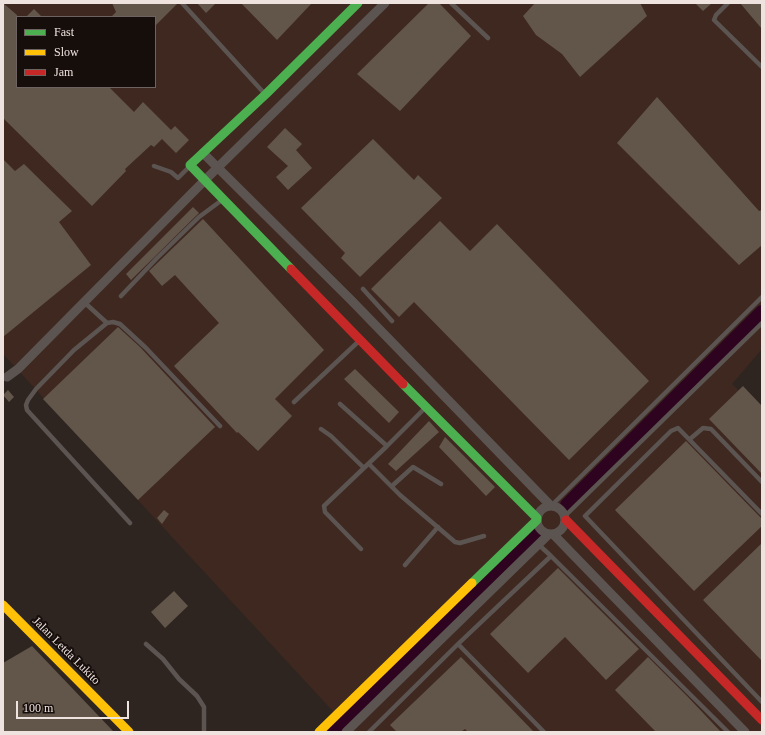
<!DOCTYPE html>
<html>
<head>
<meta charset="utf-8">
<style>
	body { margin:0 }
	#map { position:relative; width:765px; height:735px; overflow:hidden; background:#2e2521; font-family:"Times New Roman",serif }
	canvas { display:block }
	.frame { position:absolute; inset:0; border:4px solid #efe3df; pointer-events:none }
	.legend { position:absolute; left:16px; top:16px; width:140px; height:72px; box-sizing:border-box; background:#160e0b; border:1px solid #6d6360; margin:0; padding:5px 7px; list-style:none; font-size:12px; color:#efe3df }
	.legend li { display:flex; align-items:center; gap:8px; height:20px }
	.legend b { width:20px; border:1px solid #6d6360 }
	.scale { position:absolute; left:16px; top:701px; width:113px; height:18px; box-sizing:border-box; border:2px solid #efe3df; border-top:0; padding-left:5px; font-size:12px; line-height:14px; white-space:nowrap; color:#efe3df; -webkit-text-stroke:3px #160e0b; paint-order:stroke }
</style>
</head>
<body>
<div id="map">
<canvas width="765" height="735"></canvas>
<div class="frame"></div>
<ul class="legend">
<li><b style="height:5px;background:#4caf50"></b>Fast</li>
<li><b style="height:5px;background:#ffc107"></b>Slow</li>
<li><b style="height:5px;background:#c62828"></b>Jam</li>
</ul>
<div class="scale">100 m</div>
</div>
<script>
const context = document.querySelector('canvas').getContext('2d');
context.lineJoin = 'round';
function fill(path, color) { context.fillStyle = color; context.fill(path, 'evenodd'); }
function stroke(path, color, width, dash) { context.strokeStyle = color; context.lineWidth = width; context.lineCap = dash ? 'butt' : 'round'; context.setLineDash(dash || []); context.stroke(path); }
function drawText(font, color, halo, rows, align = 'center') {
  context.font = font + ' "Times New Roman",serif'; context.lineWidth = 4; context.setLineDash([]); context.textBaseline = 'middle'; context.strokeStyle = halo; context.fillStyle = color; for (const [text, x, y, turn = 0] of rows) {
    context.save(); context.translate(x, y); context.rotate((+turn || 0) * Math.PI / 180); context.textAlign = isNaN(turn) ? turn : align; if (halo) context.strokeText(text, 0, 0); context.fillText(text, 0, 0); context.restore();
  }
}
fill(new Path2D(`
	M3 3H762V349L732 384 762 414V732H352L3 354ZM17 17H155V87H17Z`), '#3e2820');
stroke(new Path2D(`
	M567 505 762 312
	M333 732 537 531`), '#2e031f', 14);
fill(new Path2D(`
	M3 3 17 15V87H109L134 112 143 102 171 130 175 126 189 140 176 153 162 139 154 147 151 145 125 169 126 171 92 206 3 118Z
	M112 3H178L155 26V17H111L116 12Z
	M197 3H216L206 13Z
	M241 3H312L277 40Z
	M429 3H439L471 36 400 111 357 74Z
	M535 3H640L647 16 580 77 562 54 536 35 523 16Z
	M695 3H712L703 11Z
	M740 3H762V29Z
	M34 9 42 17H26Z
	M657 97 759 211 762 210V245L739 265 617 143Z
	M285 128 302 144 296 150 312 168 288 190 276 177 288 166 267 147Z
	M373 139 414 180 418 175 442 198 360 277 341 258 345 253 301 208Z
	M3 159 15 171 24 164 72 211 59 222 91 265 3 337Z
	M193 207 199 213 131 280 126 274Z
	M203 219 324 350 275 399 292 416 258 451 238 432 237 433 174 366 219 323 175 275 162 286 149 271Z
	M440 221 470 251 497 224 649 381 569 460 414 302 399 317 371 289Z
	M118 327 140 347 215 427 138 500 43 399Z
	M355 369 399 412 389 423 344 379Z
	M743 386 762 406V474L709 419Z
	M8 390 14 397 9 402 3 395Z
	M429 421 439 432 396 471 388 464Z
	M445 437 495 487 486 496 439 447Z
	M686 441 762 519V526L694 591 615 510Z
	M164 510 169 514 162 524 157 518Z
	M762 543V661L703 600Z
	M558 568 639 649 606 680 565 637 528 673 490 634Z
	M174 591 188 606 165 628 151 612Z
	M32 646 114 732H3V663Z
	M461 657 503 700 534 732H468L465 729 461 732H397L390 725Z
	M648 657 687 696 721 732H656L615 690Z`), '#625549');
stroke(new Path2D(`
	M182 3 264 93
	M451 3 488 38
	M728 3 716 15 714 20 762 67
	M154 166 171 172 178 178 190 166
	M363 289 392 321
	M121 296 157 258 199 217 222 200
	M84 302 107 323 74 350 36 389 28 400 26 405 27 410 130 523
	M107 323 113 322 120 324 146 348 220 426
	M294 402 359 341
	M340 404 387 446
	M321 429 331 436 364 468
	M690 439 703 428 711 429 762 482
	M369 464 400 495 455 542 460 543 484 536
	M392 486 413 467 441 484
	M552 505 762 297
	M762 514 678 428 671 431 585 516 762 702
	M565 516 762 323
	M361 549 325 512 324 506 387 446 426 407
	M551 556 728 732
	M405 565 438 527
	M146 644 163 659 179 679 197 696 204 707V732
	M458 644 544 732
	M369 732 458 644 551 556 538 544`), '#5b5451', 4.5);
stroke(new Path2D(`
	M203 153 351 300 550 505
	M7 377 18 369 204 181 385 3
	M537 520a14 14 0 1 1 28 0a14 14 0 1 1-28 0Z
	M553 534 745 732
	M346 732 549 534`), '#5b5451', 9);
stroke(new Path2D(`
	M291 269 190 165 266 94 358 3
	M403 384 537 518
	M472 583 537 520`), '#4caf50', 9);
stroke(new Path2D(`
	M3 605 129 732
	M319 732 472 583`), '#ffc107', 9);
stroke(new Path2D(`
	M291 269 403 384
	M566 520 762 720`), '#c62828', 9);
drawText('12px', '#efe3df', '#160e0b', [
	["Jalan Letda Lukito",66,651,45]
]);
</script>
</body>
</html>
